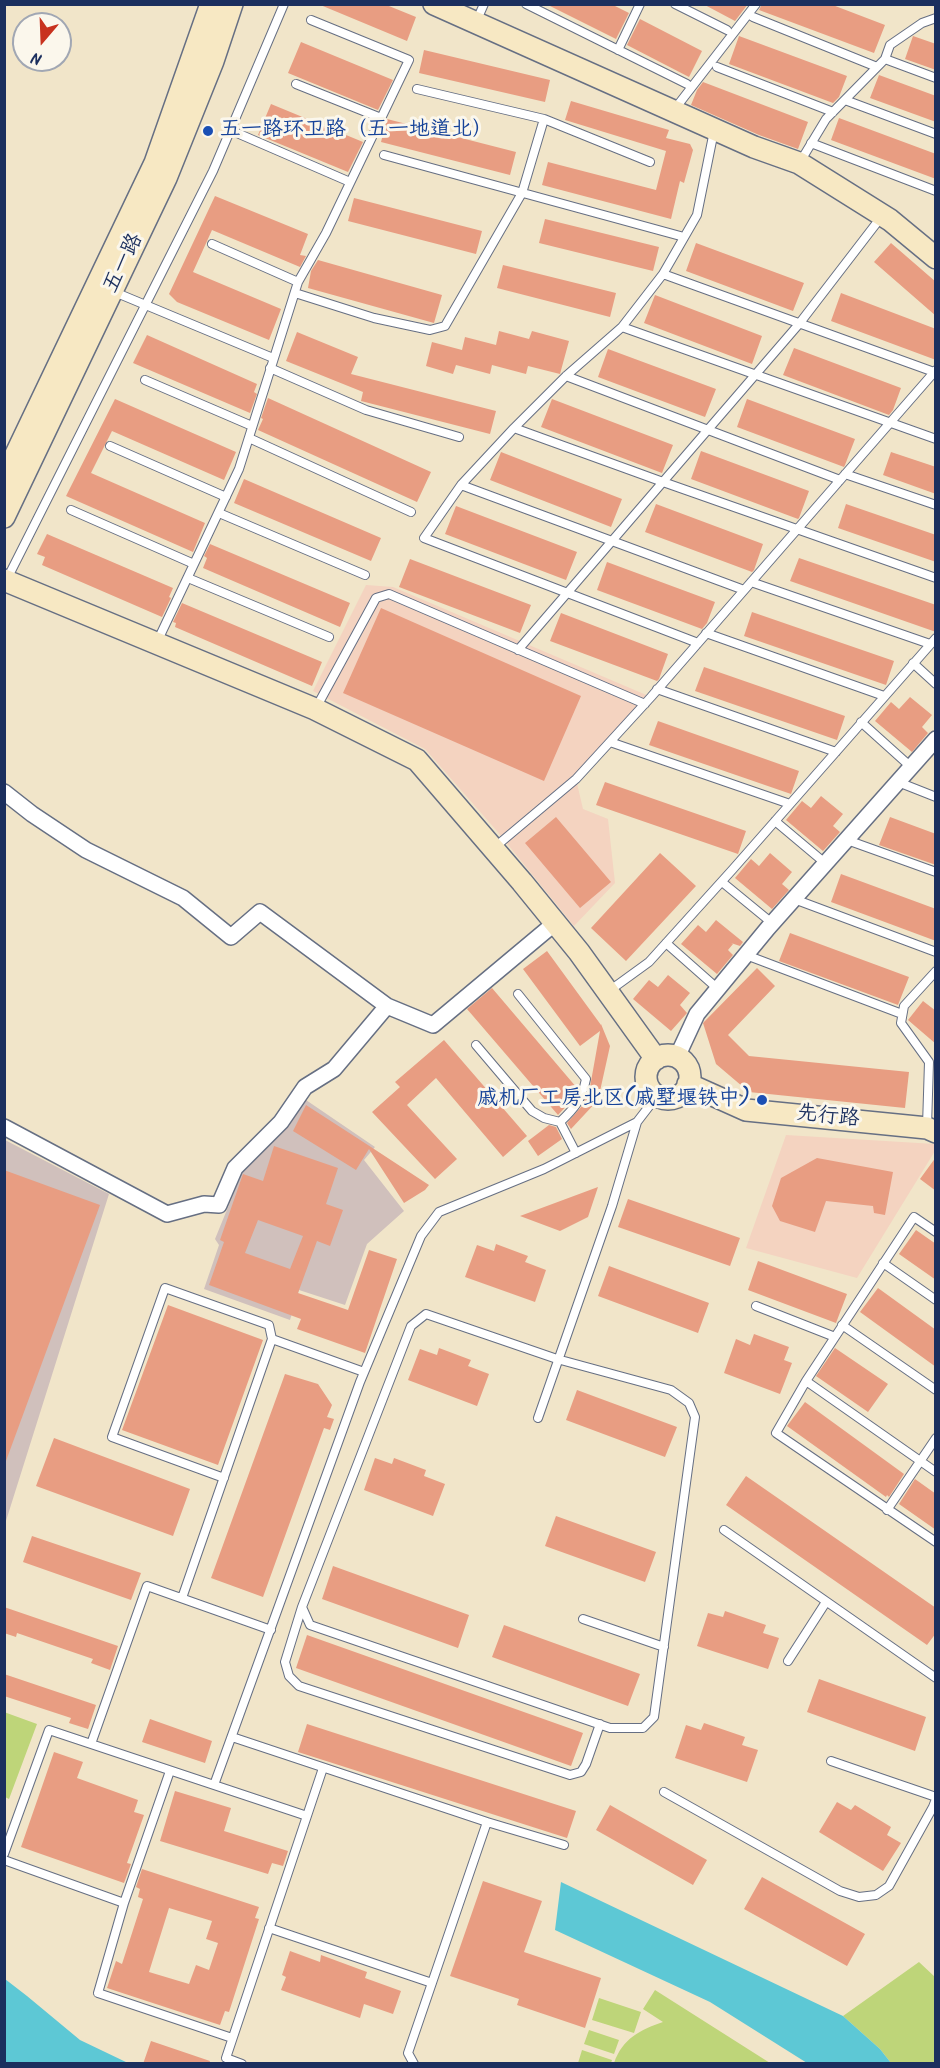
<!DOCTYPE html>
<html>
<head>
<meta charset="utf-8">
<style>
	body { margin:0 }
	#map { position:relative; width:940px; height:2068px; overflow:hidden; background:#f1e5c9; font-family:Kalam,sans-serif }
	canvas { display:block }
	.frame { position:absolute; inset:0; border:6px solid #1b2f5e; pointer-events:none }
	.north { position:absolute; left:12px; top:12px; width:60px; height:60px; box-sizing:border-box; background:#fbf7ec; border:2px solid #a1a7b3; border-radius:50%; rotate:199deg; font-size:16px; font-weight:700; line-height:24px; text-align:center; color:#1b2f5e }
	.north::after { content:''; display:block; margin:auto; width:21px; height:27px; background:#c8321e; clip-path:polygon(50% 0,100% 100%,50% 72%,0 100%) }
</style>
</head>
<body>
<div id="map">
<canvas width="940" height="2068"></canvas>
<div class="frame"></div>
<div class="north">N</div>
</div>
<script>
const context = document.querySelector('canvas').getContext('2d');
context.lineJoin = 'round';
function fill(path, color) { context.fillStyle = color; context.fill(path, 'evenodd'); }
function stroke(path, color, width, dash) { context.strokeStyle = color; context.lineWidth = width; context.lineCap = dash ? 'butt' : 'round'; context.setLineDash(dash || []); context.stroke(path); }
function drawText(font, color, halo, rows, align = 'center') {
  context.font = font + ' Kalam,"LXGW WenKai TC",sans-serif'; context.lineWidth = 6; context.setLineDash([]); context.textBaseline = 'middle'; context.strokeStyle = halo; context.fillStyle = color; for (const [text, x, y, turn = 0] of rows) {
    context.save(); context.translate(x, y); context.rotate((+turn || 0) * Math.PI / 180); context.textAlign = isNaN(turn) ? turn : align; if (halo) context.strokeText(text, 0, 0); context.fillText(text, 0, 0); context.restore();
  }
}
fill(new Path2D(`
	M366 585 393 587 651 697 576 779 583 809 608 819 615 883 574 926 496 830 425 749 313 691Z
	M786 1135 935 1144V1151L857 1278 746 1248Z`), '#f4d3c0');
fill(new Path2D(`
	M306 1100 375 1147 364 1160 404 1211 367 1244 345 1305 299 1290 290 1320 204 1289 219 1245 215 1239 242 1173 289 1126Z
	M5 1140 109 1194 5 1524Z`), '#d0c0bc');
fill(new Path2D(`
	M4 1712 37 1724 9 1799 5 1797Z
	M919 1962 935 1977V2063H891L880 2049 843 2016Z
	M655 1990 770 2063H614C623 2038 640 2030 663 2022L643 2009Z
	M599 1998 641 2012 634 2033 592 2020Z
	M589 2030 619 2040 614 2054 584 2044Z
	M582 2050 612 2060 611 2063H578Z`), '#bed579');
fill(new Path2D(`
	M561 1882 843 2016 880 2049 891 2063H807L710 2002 555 1930Z
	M5 1979 27 1996 80 2040 128 2063H5Z`), '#5dc8d5');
fill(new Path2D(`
	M318 4H384L416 17 407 41Z
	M546 4H611L629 13 616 39Z
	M703 4H748L735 21Z
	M762 4H830L885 25 874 53 759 10Z
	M640 19 702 51 689 77 627 45Z
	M739 36 847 76 839 97 833 103 729 64Z
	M913 36 936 44V70L905 59Z
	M301 42 393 80 378 110 288 73Z
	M424 50 550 80 545 102 419 73Z
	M879 75 936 96V122L870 98Z
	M703 82 808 122 798 149 759 135 691 105 697 90Z
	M571 101 669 130 666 138 690 144 693 150 684 183 680 181 671 219 542 185 548 162 656 190 666 151 565 120Z
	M271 104 363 142 348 172 258 135Z
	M839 118 936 154V179L831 140Z
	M387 119 516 152 510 175 381 142Z
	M215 196 308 234 300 255 306 256 300 267 212 230 193 272 281 309 269 340 177 302 169 294Z
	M354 198 482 231 476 254 348 221Z
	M545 219 659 247 653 271 539 243Z
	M696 243 804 283 793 311 686 271Z
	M891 243 936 282V316L874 262Z
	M318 260 442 295 434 323 308 288 311 271Z
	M503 265 616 293 610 317 497 288Z
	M841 293 936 329V360L831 321Z
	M655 295 762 336 752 364 644 323Z
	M499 331 529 339 532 331 569 341 560 374 528 366 526 374 492 365 490 374 456 365 453 374 426 366 432 342 462 350 465 337 496 345Z
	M297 332 358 357 351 374 496 411 490 434 361 401 363 392 286 361Z
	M147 335 257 384 254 392 257 394 250 413 133 363Z
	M794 348 901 388 893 410 889 415 783 375Z
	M608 349 716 389 705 417 598 377Z
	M268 398 431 472 417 502 258 430 263 419 261 418Z
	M115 399 236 452 224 480 112 431 91 473 205 523 193 552 66 496Z
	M552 399 673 445 662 473 541 427Z
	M747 399 855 439 845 465 844 467 737 427Z
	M701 451 809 491 799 518 798 519 691 479Z
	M501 452 622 499 611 527 490 480Z
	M891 452 936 467V494L883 475Z
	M244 479 381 538 371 561 234 503Z
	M656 504 763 544 754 570 752 572 645 532Z
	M846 504 936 535V562L838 528Z
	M456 506 577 552 566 580 445 534Z
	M47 534 173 588 169 597 171 598 162 617 42 565 45 557 37 554Z
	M210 544 350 603 340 627 203 568 207 558 204 556Z
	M799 558 936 605V632L790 581Z
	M410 559 531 605 520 633 399 587Z
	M607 562 715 602 707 623 702 629 597 590Z
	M182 603 322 662 312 686 175 627 176 623 173 622Z
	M381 608 581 696 544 781 343 693Z
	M752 612 894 661 886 685 744 636Z
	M561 613 668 654 659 679 657 681 550 641Z
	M704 667 845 716 837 740 695 691Z
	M910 697 932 715 922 727 928 733 912 752 875 721 891 702 899 709Z
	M658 721 799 771 791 794 649 745Z
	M605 782 746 831 738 854 596 805Z
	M821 796 843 814 833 826 840 832 823 851 786 820 802 801 811 808Z
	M556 817 611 882 580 908 525 843Z
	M890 817 936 834V865L879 845Z
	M660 853 696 886 626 961 591 928Z
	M770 853 792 872 782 884 789 890 772 909 735 878 751 859 759 866Z
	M841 874 936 909V941L831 902Z
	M716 920 743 942 740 946 731 943 733 944 728 950 733 955 717 974 681 944 698 925 706 932Z
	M790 933 909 977 898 1005 779 961Z
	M547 951 601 1025V1024L610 1046 598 1100 571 1129 567 1123 582 1106 590 1087 600 1031 580 1046 523 969Z
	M757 968 775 986 728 1035 749 1056 909 1072 905 1108 749 1092 716 1064 703 1023Z
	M668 975 690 993 680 1005 687 1013 671 1031 633 999 649 980 658 987Z
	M492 988 577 1088 572 1100 558 1115 467 1009Z
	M923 1001 936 1011V1044L908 1020Z
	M444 1040 527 1136 503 1157 436 1078 407 1105 457 1159 435 1179 372 1112 400 1087 395 1082Z
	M306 1105 371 1147 429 1185 425 1190 404 1203 369 1149 356 1170 293 1131Z
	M549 1125 556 1127 562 1139 538 1156 528 1141Z
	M274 1146 338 1168 326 1204 343 1210 330 1246 317 1241 298 1293 348 1310 369 1250 397 1259 365 1353 297 1329 301 1319 209 1285 224 1242 220 1240 243 1174 263 1181ZM258 1220 303 1236 290 1269 245 1253Z
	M936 1157V1191L920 1179Z
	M817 1158 893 1172 885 1215 874 1213 873 1206 826 1201 815 1232 780 1221 772 1206 781 1178Z
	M4 1170 100 1205 6 1461H4Z
	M598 1187 588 1217 560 1231 520 1216Z
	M628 1199 740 1238 730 1266 618 1227Z
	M916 1230 936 1244V1280L899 1254Z
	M496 1244 528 1256 525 1262 546 1270 535 1302 465 1277 477 1245 494 1251Z
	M758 1261 847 1294 836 1323 748 1290Z
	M609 1266 709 1303 698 1333 598 1296Z
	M878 1288 936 1330V1367L860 1312Z
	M168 1305 263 1340 218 1465 122 1430Z
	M754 1334 789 1347 784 1360 792 1363 780 1394 724 1373 736 1339 750 1345Z
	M439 1348 471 1360 468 1366 489 1374 477 1406 408 1380 420 1349 437 1355Z
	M835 1348 888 1384 868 1412 816 1376Z
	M285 1374 318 1384 332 1405 327 1417 334 1419 330 1430 324 1428 263 1597 211 1578Z
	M577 1390 677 1427 665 1457 566 1420Z
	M805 1402 904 1474 889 1497 887 1495 886 1497 787 1426Z
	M54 1438 190 1489 173 1536 36 1486Z
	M375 1458 392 1464 394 1458 426 1470 424 1476 445 1484 433 1516 364 1490Z
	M746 1476 936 1608V1633L927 1645 726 1505Z
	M915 1479 936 1494V1530L899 1504Z
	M556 1516 656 1552 645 1582 545 1546Z
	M32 1536 141 1573 131 1600 23 1562Z
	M333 1566 469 1615 458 1648 322 1599Z
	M4 1607 118 1646 110 1670 91 1663 93 1659 17 1633 16 1637 4 1633Z
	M725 1611 766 1625 763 1633 779 1638 768 1669 697 1646 708 1613 723 1617Z
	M504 1625 640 1674 628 1706 492 1657Z
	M307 1635 583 1733 571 1766 296 1668Z
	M4 1674 96 1705 88 1729 69 1723 71 1718 4 1696Z
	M819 1679 926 1717 915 1751 807 1712Z
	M150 1719 212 1741 205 1763 142 1742Z
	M704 1723 745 1737 742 1745 758 1750 747 1782 675 1758 686 1725 701 1730Z
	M307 1724 576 1811 567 1838 298 1752Z
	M54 1752 83 1762 77 1778 138 1800 134 1812 144 1815 127 1863 131 1864 124 1883 21 1847Z
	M175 1791 231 1808 224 1831 288 1851 283 1866 272 1863 268 1874 160 1841Z
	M837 1802 851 1810 855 1805 891 1827 887 1835 901 1843 883 1871 819 1832Z
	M610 1805 707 1860 693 1885 596 1830Z
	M142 1869 259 1907 255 1918 259 1919 229 2012 225 2011 220 2025 107 1988 116 1961 122 1964 143 1899 138 1897 140 1889 136 1887ZM169 1908 212 1921 206 1939 218 1943 209 1970 196 1965 189 1984 149 1972Z
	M762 1877 865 1934 847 1966 744 1909Z
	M483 1881 542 1901 524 1952 601 1978 585 2028 517 2005 519 1999 450 1976Z
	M290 1951 320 1962 321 1955 367 1972 365 1978 401 1991 393 2014 364 2004 360 2018 281 1990 286 1977 282 1975Z
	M151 2041 210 2061 209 2064H143Z`), '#e89d82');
const lane = new Path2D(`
	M526 4 687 84
	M675 4 727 30
	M753 17 877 67
	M476 22 484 4
	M618 50 640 4
	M885 59 936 78
	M717 67 833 112
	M296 84 381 118
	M845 100 936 134
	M674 110 756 4
	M544 119 650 162
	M230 130 350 182
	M811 143 936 191
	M384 155 684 237
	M800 162 826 119 885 59 890 45 922 23 936 18
	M212 244 298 282
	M663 274 934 372
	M112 291 273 358
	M295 293 374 318 430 330 445 326 522 193 544 119 417 89
	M622 327 936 439
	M270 368 366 410 459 437
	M566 376 840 480
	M145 380 252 426
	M514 428 663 482 936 578
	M249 438 411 512
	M110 446 226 497
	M845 474 936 505
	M461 485 744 590
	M71 510 194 564
	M219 513 365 575
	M188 578 329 637
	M7 579 213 171 284 4
	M751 582 930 644
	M706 633 884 696
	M157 642 239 469 298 282 326 233 409 60 311 20
	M698 643 424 538 461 485 514 428 566 376 622 327 663 274 697 215 714 131
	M518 650 799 324 882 216
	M913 663 936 684
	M657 689 836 752
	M316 708 376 598 389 594 645 704
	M861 722 911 767
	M610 742 790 804
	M898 782 936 797
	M775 821 825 863
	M847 840 936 872
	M495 847 576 779 651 697 936 370
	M722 882 772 923
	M794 899 936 952
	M666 943 718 989
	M746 955 902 1014
	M609 991 649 962 733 869 936 638
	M476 1045 532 1111 544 1118 560 1122C575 1108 582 1099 586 1079L518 994
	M560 1122 576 1153
	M927 1126 929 1062 901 1023 904 1006 936 971
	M936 1232 914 1217 806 1381 936 1472
	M883 1263 936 1300
	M756 1306 835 1337
	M426 1314 557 1359 671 1390 689 1403 695 1417 654 1717 643 1728H610L310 1625 302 1607 411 1326Z
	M842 1325 936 1390
	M272 1339 364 1372
	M806 1381 776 1433 936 1542
	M538 1418 612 1206 637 1122
	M887 1510 936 1438
	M724 1530 936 1678
	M182 1598 272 1339 269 1325 165 1288 112 1437 224 1478
	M302 1607 285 1662 289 1676 299 1686 570 1775 581 1772 586 1764 600 1724
	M583 1619 664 1647
	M788 1661 826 1602
	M232 1737 487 1822 564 1845
	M91 1744 147 1586 271 1630
	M831 1761 936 1797
	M170 1771 124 1903 98 1993 232 2038
	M214 1785 360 1382 421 1236 439 1212 544 1169 637 1122 657 1096
	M664 1792 840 1891 859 1897 876 1895 889 1886 933 1807 936 1799
	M4 1854 49 1730 307 1816
	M4 1860 124 1903
	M269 1928 432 1983
	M242 2064 226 2058 323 1768
	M414 2064 408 2053 487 1822`);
const street = new Path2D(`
	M4 792 32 814 86 850 183 898 231 937 260 912 387 1006 433 1025 555 923
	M677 1057 697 1014 768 928 936 739
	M4 1127 167 1214 204 1204 219 1205 235 1168 281 1122 305 1087 334 1069 387 1006`);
const secondary = new Path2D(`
	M434 4 754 147 799 163 890 220 936 258
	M4 479 155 163 211 4
	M4 517 166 178 213 61 232 4
	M4 580 315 709 417 760 522 882 579 952 656 1059
	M646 1077a22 22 0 1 1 44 0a22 22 0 1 1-44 0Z
	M688 1084 746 1110 927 1128 936 1132`);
stroke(lane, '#666f83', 10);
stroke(street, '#666f83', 18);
stroke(secondary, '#666f83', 24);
stroke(lane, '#fff', 8);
stroke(street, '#fff', 15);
stroke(secondary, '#f7e8c3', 21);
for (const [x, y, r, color] of [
	[208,131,6,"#1a4fb4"],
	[762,1100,6,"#1a4fb4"]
]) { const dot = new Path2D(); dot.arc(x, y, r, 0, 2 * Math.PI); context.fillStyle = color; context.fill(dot); stroke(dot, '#fbf7ec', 2); }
drawText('21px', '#164399', '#fbf7ec', [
	["五一路环卫路（五一地道北）",220,131],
	["戚机厂工房北区(戚墅堰铁中)",750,1100,"right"]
], 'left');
drawText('21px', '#1b2f5e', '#fbf7ec', [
	["五一路",125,264,-64],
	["先行路",828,1118,6]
]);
</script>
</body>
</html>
